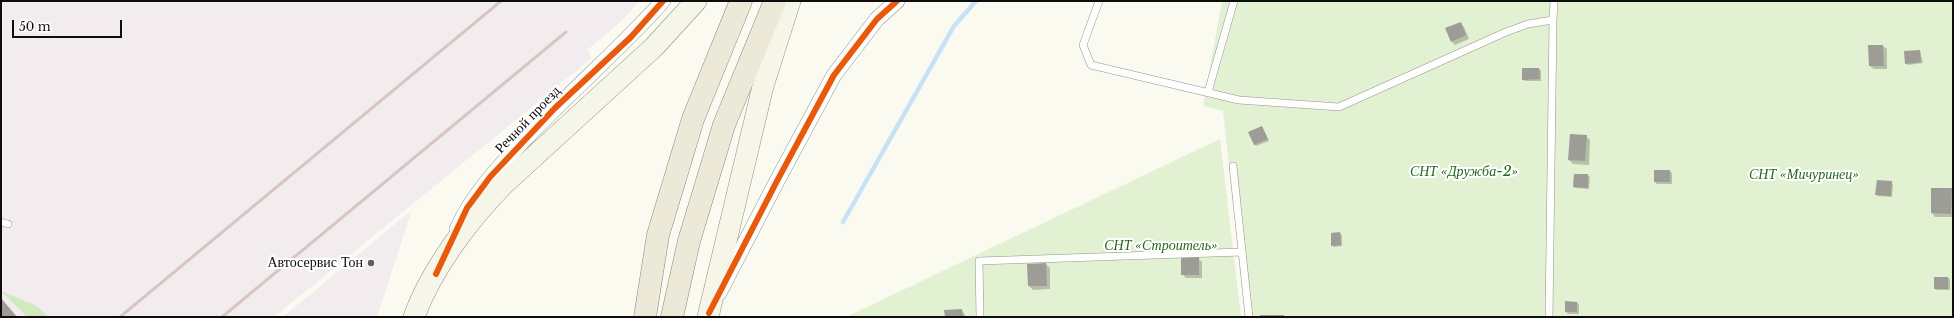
<!DOCTYPE html>
<html>
<head>
<meta charset="utf-8">
<style>
	body { margin:0 }
	#map { position:relative; width:1954px; height:318px; overflow:hidden; background:#fbfaf1; font-family:"Libre Baskerville",serif }
	canvas { display:block }
	.frame { position:absolute; inset:0; border:2px solid #0d0d0d; pointer-events:none }
	.scale { position:absolute; left:12px; top:20px; width:110px; height:18px; box-sizing:border-box; border:2px solid #0d0d0d; border-top:0; padding-left:5px; font-size:12px; line-height:14px; white-space:nowrap; color:#0d0d0d; -webkit-text-stroke:3px #fff; paint-order:stroke }
</style>
</head>
<body>
<div id="map">
<canvas width="1954" height="318"></canvas>
<div class="frame"></div>
<div class="scale">50 m</div>
</div>
<script>
const context = document.querySelector('canvas').getContext('2d');
context.lineJoin = 'round';
function fill(path, color) { context.fillStyle = color; context.fill(path, 'evenodd'); }
function stroke(path, color, width, dash) { context.strokeStyle = color; context.lineWidth = width; context.lineCap = dash ? 'butt' : 'round'; context.setLineDash(dash || []); context.stroke(path); }
function drawText(font, color, halo, rows, align = 'center') {
  context.font = font + ' "Libre Baskerville",serif'; context.lineWidth = 4; context.setLineDash([]); context.textBaseline = 'middle'; context.strokeStyle = halo; context.fillStyle = color; for (const [text, x, y, turn = 0] of rows) {
    context.save(); context.translate(x, y); context.rotate((+turn || 0) * Math.PI / 180); context.textAlign = isNaN(turn) ? turn : align; if (halo) context.strokeText(text, 0, 0); context.fillText(text, 0, 0); context.restore();
  }
}
fill(new Path2D(`
	M1 1H639L623 20 587 50 592 58 274 317H1Z
	M412 210 377 317H283Z`), '#f3ecee');
fill(new Path2D(`
	M1222 1H1953V317H1246L1223 111 1203 106Z
	M1220 139 1241 317H846Z`), '#e1f1d1');
fill(new Path2D(`
	M1 291 37 306 48 317H27Z`), '#d0e9be');
fill(new Path2D(`
	M1460 23 1464 27 1469 39 1455 45 1451 41Z
	M1883 46 1887 49V69H1874L1870 66Z
	M1920 51 1923 63 1908 65 1906 63Z
	M1539 69 1541 70V81H1525L1523 79Z
	M1262 127 1269 141 1256 146 1254 144Z
	M1586 136 1590 140 1589 165 1573 164 1569 160Z
	M1670 171 1672 173V184H1657L1655 182Z
	M1588 175 1590 177 1589 189 1576 188 1574 187Z
	M1891 182 1893 184 1892 197 1878 196 1876 194Z
	M1951 189 1953 191V217H1935L1932 213Z
	M1340 233 1342 235V246L1334 247 1332 245Z
	M1198 258 1202 262V278H1186L1182 274Z
	M1046 264 1050 268V289L1033 290 1029 286Z
	M1948 278 1950 279V290H1937L1935 289Z
	M1566 302 1577 303 1579 304V314H1568L1566 312Z
	M962 310 966 317H946Z`), '#0003');
stroke(new Path2D(`
	M843 222 954 26 976 1`), '#c7e1f5', 4.5);
fill(new Path2D(`
	M1461 22 1466 35 1451 42 1445 28Z
	M1868 45H1883L1884 66H1869Z
	M1920 50 1921 62 1905 64 1904 51Z
	M1522 68H1539L1540 79 1522 80Z
	M1262 126 1268 139 1254 145 1248 132Z
	M1570 134 1587 135 1585 161 1568 160Z
	M1654 170H1670V182H1654Z
	M1574 174H1588V188L1573 187Z
	M1877 180 1892 181 1891 196 1875 195Z
	M1931 188H1952L1951 214 1931 213Z
	M1340 232 1341 245 1331 246V233Z
	M1181 257H1199V275H1181Z
	M1046 263 1047 286H1028L1027 264Z
	M1934 277H1948V289H1934Z
	M1 298 17 317H1Z
	M1565 301 1577 302V312H1565Z
	M962 309 963 317H945L944 310Z
	M1260 315H1284V317H1260Z`), '#9e9c97');
const service = new Path2D(`
	M1099 1 1083 45 1091 65 1239 100 1339 107 1506 32 1528 24 1553 20 1554 1
	M1208 92 1234 1
	M1233 166 1249 317
	M1 222 8 224
	M980 317 979 261 1242 252
	M1549 317 1553 20`);
const minor = new Path2D(`
	M457 229C473 194 498 168 524 140 569 93 619 50 663 1
	M719 293 777 181 834 75 877 19 897 1`);
const secondary = new Path2D(`
	M414 317C431 270 469 219 504 184L654 47 696 1
	M708 317 763 86 790 1`);
const primary = new Path2D(`
	M645 317 658 235 693 119 741 1
	M672 317 689 241 724 125 775 1`);
stroke(service, '#949490', 8);
stroke(minor, '#949490', 16);
stroke(secondary, '#8b8a86', 22);
stroke(primary, '#81817d', 23);
stroke(service, '#fefefd', 7);
stroke(minor, '#fefefd', 15);
stroke(secondary, '#f5f5e8', 21);
stroke(primary, '#ece9d8', 22);
stroke(new Path2D(`
	M120 317 501 1
	M222 317 566 32`), '#d8c6c3', 3);
stroke(new Path2D(`
	M436 274 467 208 490 177 555 108 631 37 663 1
	M709 313 777 181 834 75 877 19 897 1`), '#e8590c', 6);
for (const [x, y, r, color] of [
	[371,263,4,"#60605d"]
]) { const dot = new Path2D(); dot.arc(x, y, r, 0, 2 * Math.PI); context.fillStyle = color; context.fill(dot); stroke(dot, '#fff', 1.5); }
drawText('14px', '#0d0d0d', '#fff', [
	["Речной проезд",528,120,-46]
]);
drawText('italic 14px', '#24661c', '#fff', [
	["СНТ «Дружба-2»",1464,172],
	["СНТ «Мичуринец»",1804,175],
	["СНТ «Строитель»",1161,246]
]);
drawText('14px', '#0d0d0d', '#fff', [
	["Автосервис Тон",363,263]
], 'right');
</script>
</body>
</html>
